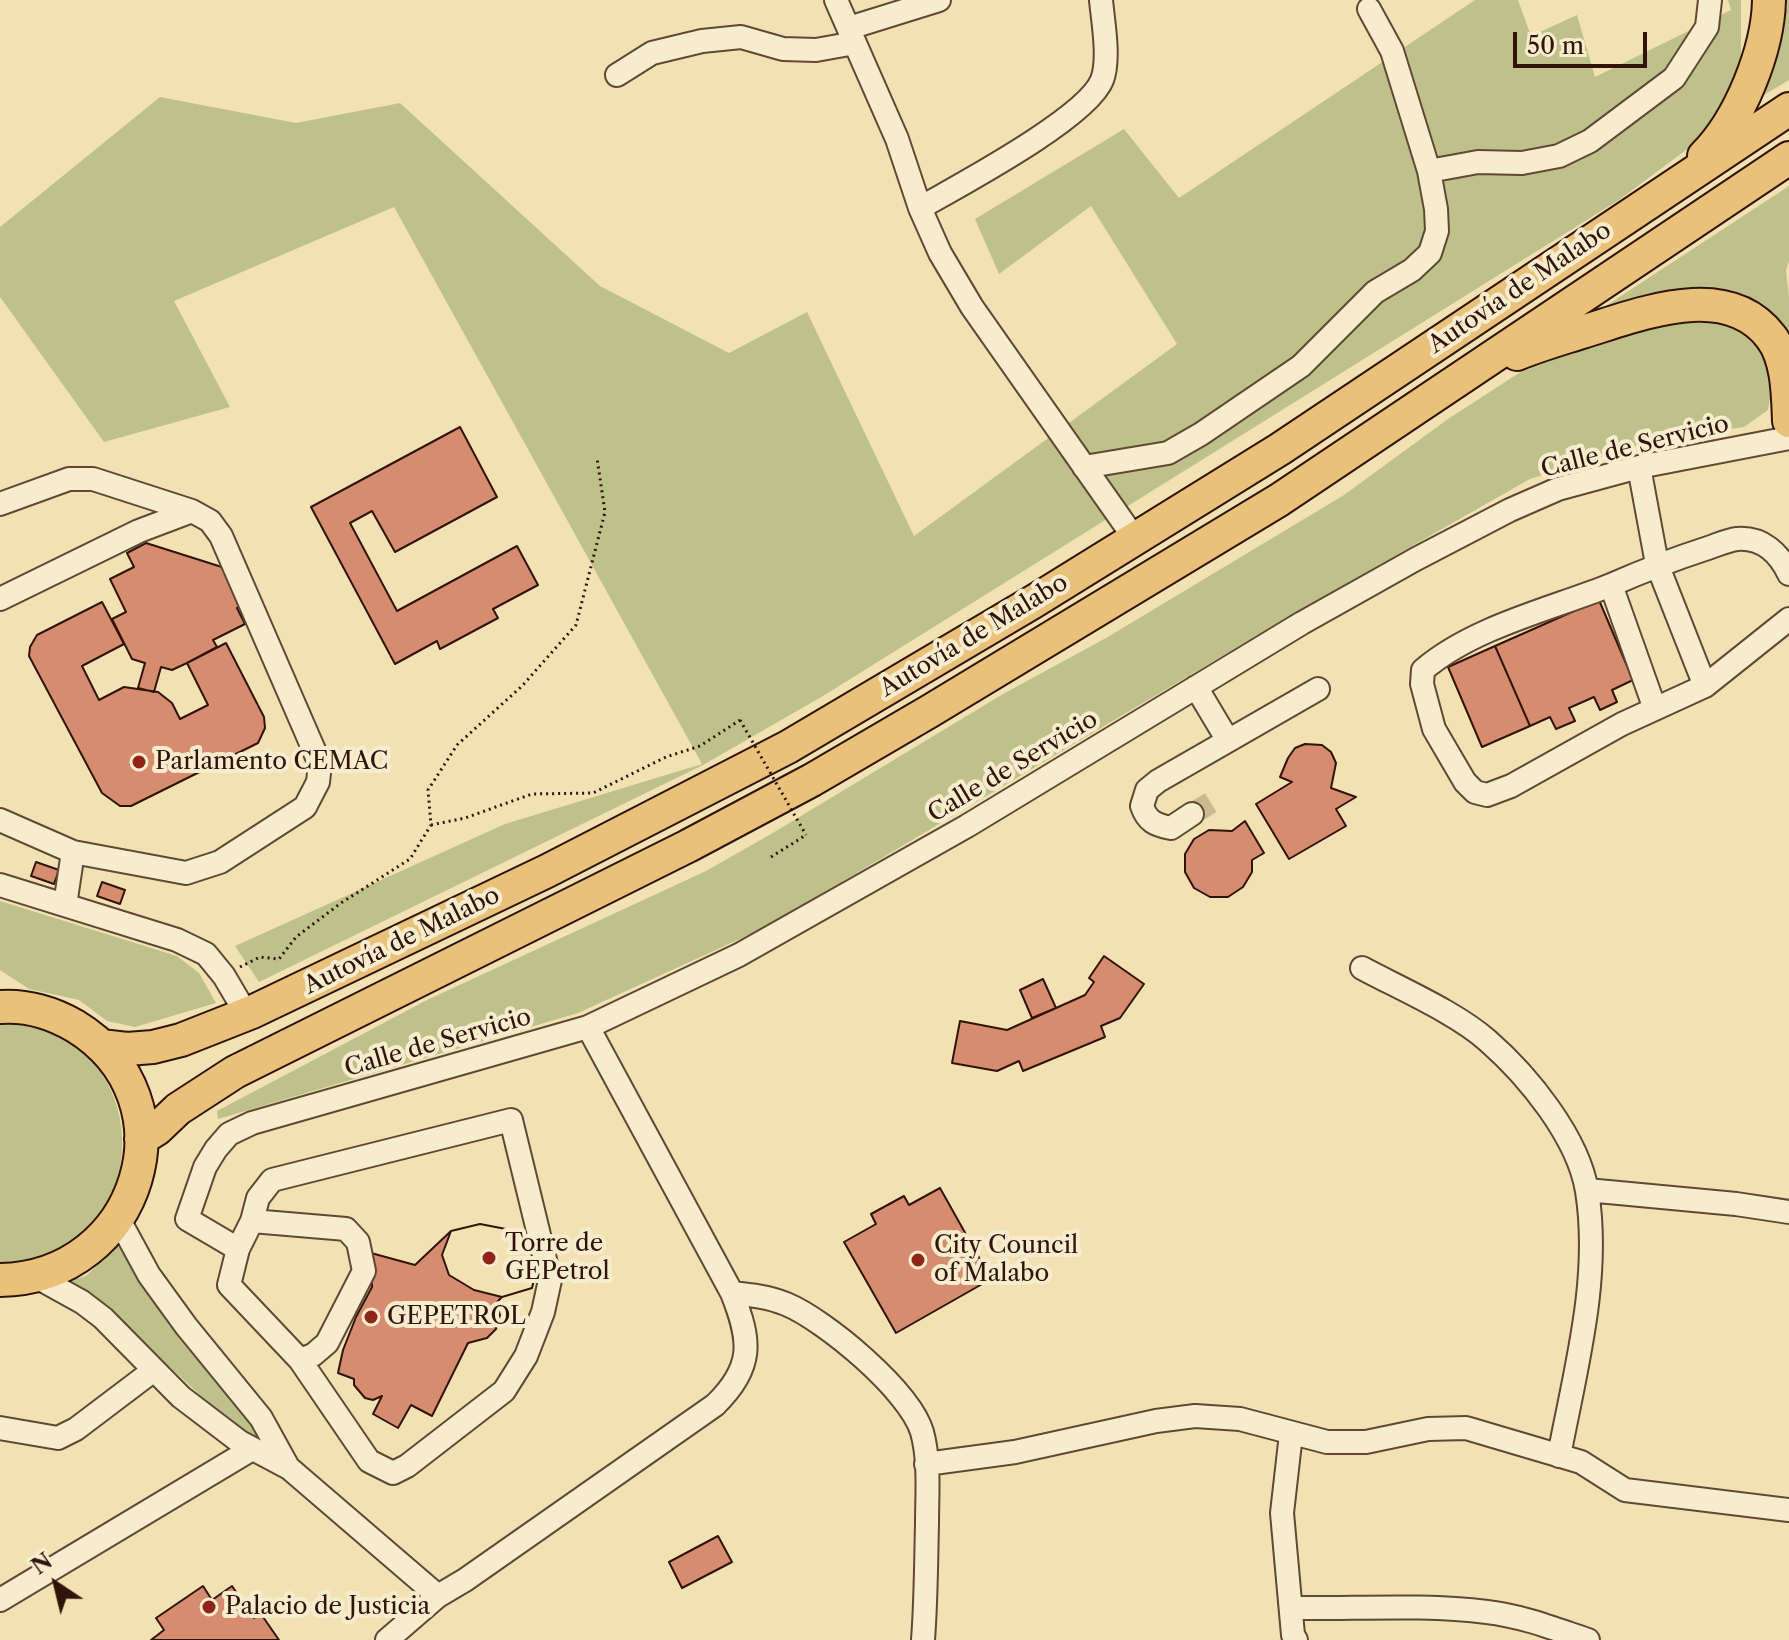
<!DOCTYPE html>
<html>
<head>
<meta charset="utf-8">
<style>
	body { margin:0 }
	#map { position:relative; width:1789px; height:1640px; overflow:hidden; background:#f2e2b3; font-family:"Libre Caslon Text",serif }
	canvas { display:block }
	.north { position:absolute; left:16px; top:1544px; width:80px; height:80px; -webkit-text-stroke:6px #f7ecce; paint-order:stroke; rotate:325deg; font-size:22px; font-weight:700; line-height:32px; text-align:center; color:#311409 }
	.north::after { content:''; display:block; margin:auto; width:28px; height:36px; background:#311409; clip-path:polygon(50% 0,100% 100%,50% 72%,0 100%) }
	.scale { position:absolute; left:1513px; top:32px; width:134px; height:36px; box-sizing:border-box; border:4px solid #311409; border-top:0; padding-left:10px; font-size:24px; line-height:28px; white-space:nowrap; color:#311409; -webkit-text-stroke:6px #f7ecce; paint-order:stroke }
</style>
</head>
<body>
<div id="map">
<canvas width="1789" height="1640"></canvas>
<div class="north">N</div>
<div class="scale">50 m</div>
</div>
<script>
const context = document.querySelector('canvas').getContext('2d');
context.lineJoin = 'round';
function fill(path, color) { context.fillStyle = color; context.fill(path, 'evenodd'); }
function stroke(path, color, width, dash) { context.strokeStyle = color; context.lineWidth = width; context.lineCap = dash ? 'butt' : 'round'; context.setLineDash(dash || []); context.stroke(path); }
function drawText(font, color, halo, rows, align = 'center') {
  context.font = font + ' "Libre Caslon Text",serif'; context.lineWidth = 8; context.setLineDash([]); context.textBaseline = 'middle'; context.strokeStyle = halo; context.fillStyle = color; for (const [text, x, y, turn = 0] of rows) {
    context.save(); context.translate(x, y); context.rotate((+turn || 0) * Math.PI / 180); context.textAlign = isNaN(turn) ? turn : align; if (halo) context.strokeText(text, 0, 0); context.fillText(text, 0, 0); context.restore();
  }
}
fill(new Path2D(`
	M1475 0H1518L1531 36 1577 15 1595 77 1731 10 1728 0H1741V106L1773 0H1789V80L1741 109 1619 200 823 696 703 765 259 982 235 946 505 824 702 764 394 207 174 301 230 407 104 442 0 297V227L160 97 296 123 400 103 600 286 729 353 807 312 914 536 1177 344 1091 206 999 274 975 219 1124 129 1179 198Z
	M1789 186V260L1786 271 1789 297V364L1764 314 1572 328Z
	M1673 323H1722L1751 337 1774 374 1768 410 1744 427 1657 440 1530 479 1308 605 764 928 578 1013 218 1119 217 1111 427 1000 706 871 771 834 1003 694 1106 638 1344 495 1448 419 1519 373 1620 333Z
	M0 901 177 956 199 973 216 1003 135 1027 107 1021 79 1000 29 989 0 970Z
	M0 1024C12 1025 25 1025 36 1028 155 1061 149 1234 30 1261 21 1263 10 1262 0 1263Z
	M125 1238 130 1267 255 1417 267 1443 231 1424 111 1312 65 1282 86 1276Z`), '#bec28a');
const building = new Path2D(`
	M460 427 497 497 395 552 372 511 350 523 397 611 517 546 538 585 493 609 498 618 440 649 437 641 395 664 311 507Z
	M146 543 225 568 243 605 237 608 245 624 213 640 217 647 187 663 172 670 161 667 154 692 138 688 145 663 132 659 112 619 126 612 110 579 134 567 127 553Z
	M1599 600 1633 680 1612 690 1617 702 1600 710 1594 697 1569 708 1575 721 1556 729 1550 717 1530 726 1495 646Z
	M102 602 124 644 82 666 99 700 124 687 158 692 172 703 180 719 208 705 187 663 226 643 264 717 265 728 258 743 131 806H120L102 793 29 656 30 647 37 635Z
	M1495 646 1530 726 1482 747 1448 667Z
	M1305 744 1322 745 1331 752 1336 763 1331 788 1356 797 1336 809 1346 826 1289 859 1256 804 1292 782 1280 777 1288 758 1295 748Z
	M1245 821 1264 853 1252 860V872L1243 887 1228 897H1210L1194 888 1185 872V854L1194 839 1209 830 1232 831Z
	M36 862 59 870 54 884 31 876Z
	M102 882 125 890 120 904 97 896Z
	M1104 956 1144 984 1120 1018 1101 1026 1105 1037 1023 1071 1019 1061 997 1071 952 1063 960 1021 1007 1030 1056 1008 1085 995 1094 982 1089 978Z
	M1043 979 1056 1008 1032 1018 1020 990Z
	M940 1188 991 1279 896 1333 844 1242 876 1224 871 1214 904 1196 909 1205Z
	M480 1224 511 1230 538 1262 532 1288 502 1297 496 1303 500 1315 496 1329 487 1338 468 1343 432 1416 411 1405 398 1428 373 1414 382 1396 373 1400 365 1398 354 1385V1379L338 1373 343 1350 356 1317 372 1287 371 1253 415 1265 451 1231Z
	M480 1224 511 1230 538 1262 532 1288 502 1297 474 1290 449 1275 442 1255 451 1231Z
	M718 1536 732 1562 682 1588 669 1562Z
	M203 1586 212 1600 232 1586 254 1618 261 1614 279 1640H151L164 1630 156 1618Z`);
fill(building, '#d68c6e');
stroke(building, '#311409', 2);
stroke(new Path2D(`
	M1192 814 1220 797`), '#cbb991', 22, [22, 11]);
const minor = new Path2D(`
	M836 0 897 139 920 208 940 253 972 307 1135 539
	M849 28 939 0
	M617 75 652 53 702 41 741 37 783 49 816 50 855 43
	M1429 171 1478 162 1522 163 1559 156 1590 141 1674 78 1707 27 1710 0
	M920 208C958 186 1087 118 1102 80 1110 59 1103 22 1101 0
	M1084 467 1168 453 1201 434 1301 366 1375 292 1412 270 1430 253 1437 231 1436 209 1429 171 1392 51 1369 9
	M1639 467 1657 564 1705 686
	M0 504 69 479H93L192 511 210 521 221 536 320 764 318 782 305 807 220 862 186 873 73 852
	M1789 574C1779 553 1762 537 1737 539 1728 540 1717 545 1708 548 1674 559 1643 571 1611 585 1551 609 1473 627 1423 670L1422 684 1434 729 1465 782 1475 792 1487 795 1511 786 1622 724 1705 686 1789 619
	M1611 585 1655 709
	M0 599 139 531 192 511
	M1196 687 1227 739
	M1192 814 1171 828C1155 825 1147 821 1142 806L1147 790 1158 781 1318 689
	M0 820 73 852 65 905
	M0 885 177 940 206 954 224 976 247 1015
	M1362 968C1399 988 1457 1013 1488 1041 1528 1076 1578 1137 1587 1191 1601 1279 1575 1371 1559 1456
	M1587 1190 1736 1204 1789 1212
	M118 1218 149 1275 186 1326 261 1418 288 1467
	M252 1221 258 1198 272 1180 511 1120 550 1280 543 1312 526 1356 504 1391 407 1466 393 1473 369 1461 300 1360
	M238 1249 252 1221 346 1229 358 1242 364 1271 327 1343 313 1355 300 1360 229 1285 238 1249 187 1219 205 1167 216 1149 229 1134 252 1123 588 1027 739 955 967 826 1302 623 1416 559 1510 510 1558 489 1639 467 1789 438
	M35 1276 82 1302 103 1318 181 1397 240 1442 289 1468 438 1596 465 1580 715 1405C754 1367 751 1341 732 1293L588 1027
	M732 1293C751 1295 769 1297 786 1304 825 1320 910 1391 922 1432 930 1461 927 1494 927 1524 926 1563 926 1601 923 1640
	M0 1428 58 1438 76 1429 154 1370
	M1291 1434 1282 1513 1293 1635 1296 1640
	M926 1464 1015 1452 1156 1421 1195 1416 1240 1419 1327 1442H1366L1428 1429 1466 1428 1581 1462 1625 1490 1789 1510
	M0 1600 252 1449
	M1291 1608C1356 1609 1422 1604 1487 1612 1522 1616 1555 1629 1588 1640
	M387 1640 438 1596`);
const highway = new Path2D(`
	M1704 156C1740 120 1768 50 1769 0
	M1517 354C1539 345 1560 339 1582 332 1639 315 1726 278 1771 337 1788 359 1788 395 1789 421
	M0 1007C26 1005 53 1013 75 1026 196 1100 140 1278 0 1280
	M101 1046 127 1049 153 1047 181 1040 252 1012 547 871 788 747 1033 602 1280 449 1789 109
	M141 1139 157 1129 178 1109 235 1072 688 846 812 780 930 711 1279 500 1789 158`);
stroke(minor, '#614834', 26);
stroke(highway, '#311409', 36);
stroke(new Path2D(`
	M431 825 465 818 532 794 593 793 666 757 700 746 740 720
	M771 857 806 835
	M240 967 260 957 279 959 296 937 341 903 410 859 431 825 428 790 457 745 522 686 576 625 605 512 597 458`), '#311409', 3, [2, 4]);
stroke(minor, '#f7ecce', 22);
stroke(highway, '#e9c17a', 32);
stroke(new Path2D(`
	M740 720 806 835`), '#311409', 3, [2, 4]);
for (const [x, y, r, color] of [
	[139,762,8,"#8f2418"],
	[489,1258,8,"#8f2418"],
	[918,1260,8,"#8f2418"],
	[371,1317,8,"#8f2418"],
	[209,1607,8,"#8f2418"]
]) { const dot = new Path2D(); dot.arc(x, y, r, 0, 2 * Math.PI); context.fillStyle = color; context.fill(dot); stroke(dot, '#f7ecce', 3); }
drawText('24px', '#311409', '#f7ecce', [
	["Autovía de Malabo",1520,288,-34],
	["Calle de Servicio",1635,447,-14],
	["Autovía de Malabo",974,636,-31],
	["Calle de Servicio",1013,767,-31],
	["Autovía de Malabo",402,941,-26],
	["Calle de Servicio",438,1043,-16]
]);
drawText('24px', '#311409', '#f7ecce', [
	["Parlamento CEMAC",155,762],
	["Torre de",505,1244],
	["GEPetrol",505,1272],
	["City Council",934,1246],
	["of Malabo",934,1274],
	["GEPETROL",387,1317],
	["Palacio de Justicia",225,1607]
], 'left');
</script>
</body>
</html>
